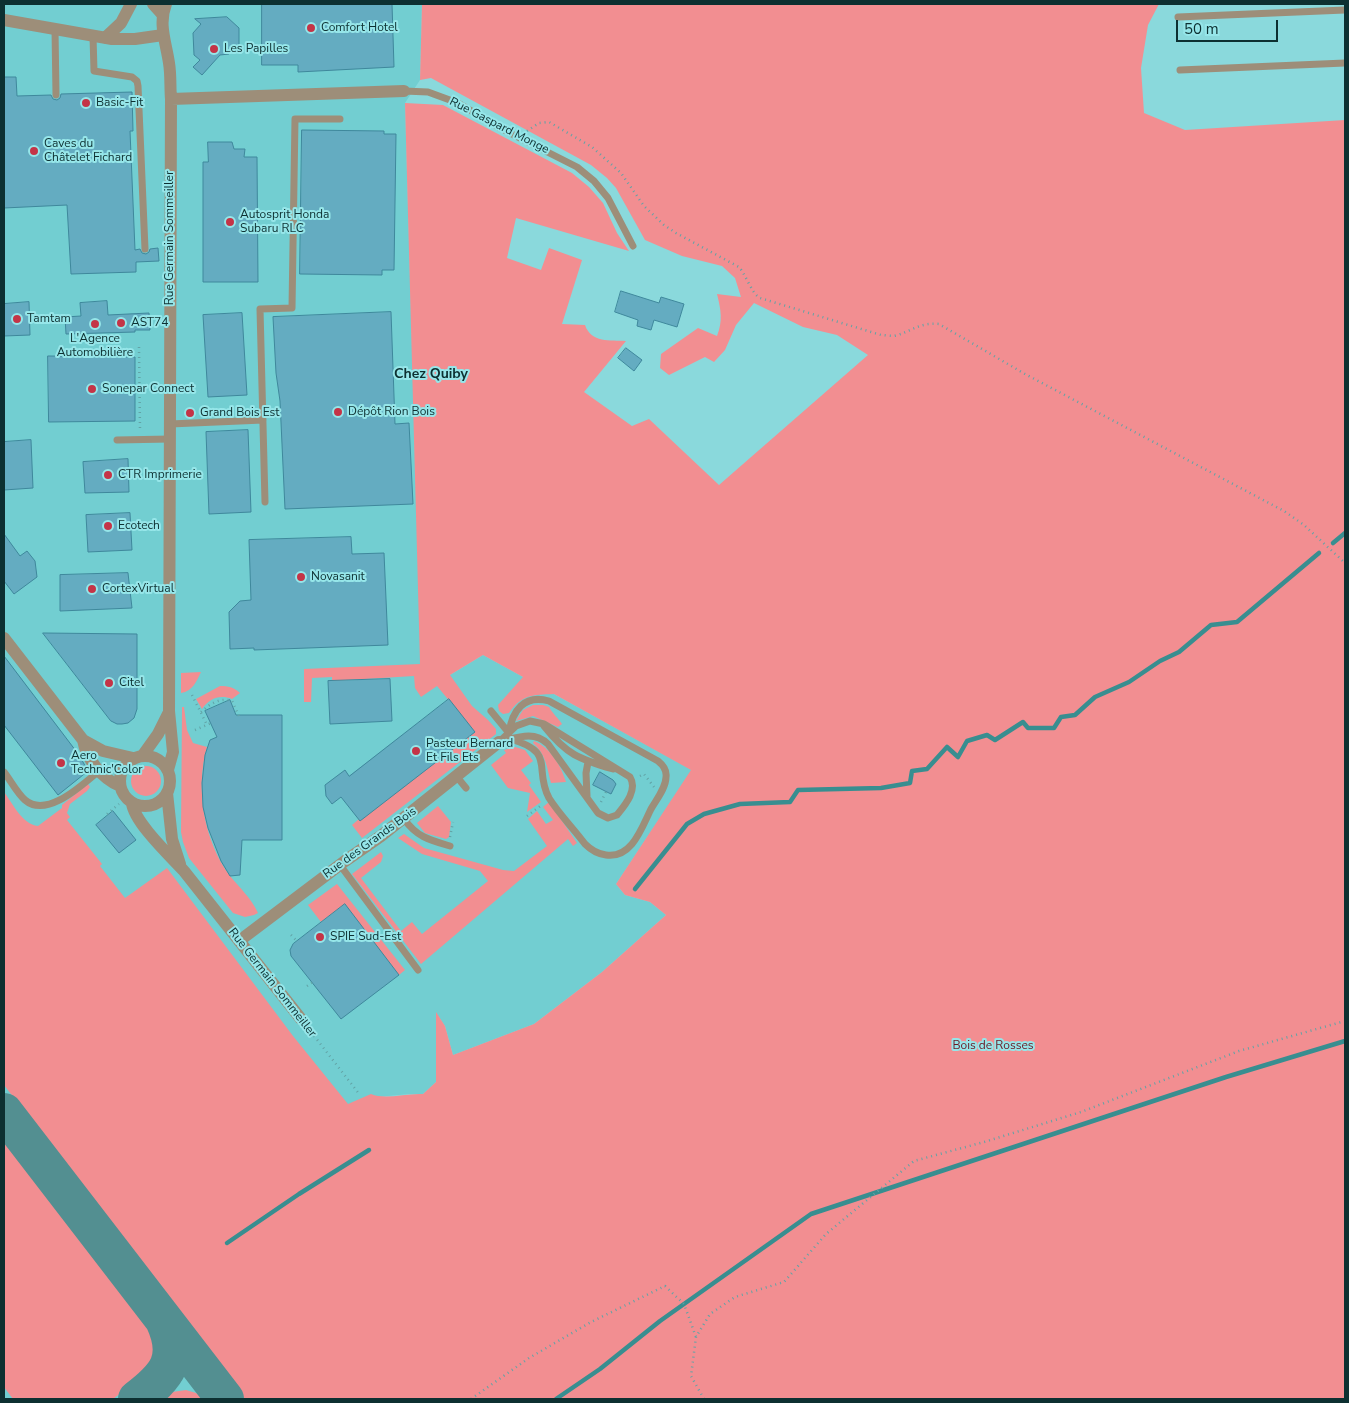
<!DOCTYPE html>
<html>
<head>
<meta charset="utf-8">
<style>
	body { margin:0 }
	#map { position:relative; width:1349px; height:1403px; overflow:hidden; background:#8ad9dc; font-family:"Nunito Sans",sans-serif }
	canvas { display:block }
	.frame { position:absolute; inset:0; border:5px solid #0d3031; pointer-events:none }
	.scale { position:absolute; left:1176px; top:20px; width:102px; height:22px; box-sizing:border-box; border:2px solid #0d3031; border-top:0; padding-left:6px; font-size:15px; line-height:18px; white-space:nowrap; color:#0d3031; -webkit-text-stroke:4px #96e6e9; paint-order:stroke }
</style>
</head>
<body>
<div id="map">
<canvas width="1349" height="1403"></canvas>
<div class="frame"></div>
<div class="scale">50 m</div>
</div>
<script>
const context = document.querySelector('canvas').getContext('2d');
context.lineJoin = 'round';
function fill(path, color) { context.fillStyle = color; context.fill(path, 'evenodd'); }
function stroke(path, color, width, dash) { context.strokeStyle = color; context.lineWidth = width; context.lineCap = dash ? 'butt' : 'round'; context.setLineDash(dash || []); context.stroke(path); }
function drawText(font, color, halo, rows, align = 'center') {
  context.font = font + ' "Nunito Sans",sans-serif'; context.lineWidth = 4; context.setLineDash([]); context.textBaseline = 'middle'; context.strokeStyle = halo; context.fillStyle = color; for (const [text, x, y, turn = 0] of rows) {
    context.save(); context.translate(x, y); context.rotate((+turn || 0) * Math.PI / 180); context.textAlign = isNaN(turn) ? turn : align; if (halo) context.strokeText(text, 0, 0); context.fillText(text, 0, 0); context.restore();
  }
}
fill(new Path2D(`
	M4 4H422L420 80 405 103 421 664 432 686 483 655 692 770 616 884 625 895 650 902 666 915 602 972 534 1024 453 1055 445 1026 436 1013V1082L423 1094H410L377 1097 322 1399H4Z`), '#72ced1');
fill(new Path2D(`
	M422 4H1159L1148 25 1141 68 1144 113 1185 130 1345 120V1399H245L4 1085V792C13 804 22 824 38 826L62 808V805L88 784 90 787 87 791 70 804 67 813 70 817 67 820 102 864 100 866 125 898 167 868 293 1036 348 1104 371 1094C385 1100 406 1093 423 1094L436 1082V1012L445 1026 453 1055 534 1024 602 972 666 915 650 902 625 895 616 884 691 770 554 694C533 695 522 694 509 713L503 714 499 711 498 705 523 677 483 655 450 675 472 706 488 720 496 729V734L362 838 352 825 359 819 360 820 475 732 437 686 421 697 415 688 414 676 332 681V677L312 678 311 702H304V669L420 664 405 103 443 105 572 173 589 187 603 203 617 233 629 251 516 218 507 258 541 270 549 248 582 260 562 324 585 325C591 343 610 340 626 341L584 392 632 426 649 419 719 485 868 355 837 335 803 327 754 303 736 325 725 350 714 362 705 357 669 375 660 368 661 354 698 328 717 336C723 321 721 310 717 294L741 297 735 278 722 266 682 256 645 240 616 188 607 178 591 165 431 78 420 80Z
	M201 672C196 682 193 691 181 693V673Z
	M220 686C228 686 234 687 240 693L232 699C219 694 209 699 202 709L196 699Z
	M533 705H543L549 707C553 714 558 718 562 724L558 727 533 716 516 721 523 710Z
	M182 707H184L187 730 193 743 207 747C195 789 204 841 230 876 240 888 251 898 258 913L254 915 245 917 233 913 189 858 183 842 181 832Z
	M534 741C551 748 561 766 566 782L551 783C547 768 546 754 533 743Z
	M515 747 525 750 533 761 521 770 531 783 529 785 541 802 527 812 530 793 508 788 491 765 506 753 504 750Z
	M131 781a15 15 0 1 1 30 0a15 15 0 1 1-30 0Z
	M549 802 577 843 573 846 568 839 421 964 352 874 381 852 383 856 381 862 361 878 401 931 412 922 422 934 488 881 480 871 422 854 398 838 404 834 424 848 503 870 514 871 547 846 528 819 537 811 546 824 553 820 543 807Z
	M438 806 451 822 449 837 446 839 425 833 417 823Z
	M337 884 405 970 399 975 344 905 321 922 308 905Z
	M4 1140 156 1338 158 1353 151 1367 139 1379 113 1399H13L4 1387Z
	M186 1390 196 1393 204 1399H161L172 1392Z`), '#f28e91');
stroke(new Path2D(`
	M1333 543 1345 533
	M635 889 687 824 704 814 740 804 790 802 798 790 881 788 910 783 912 771 927 769 947 747 958 757 967 741 987 735 995 740 1023 722 1028 728H1054L1061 717 1075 715 1095 697 1129 682 1160 661 1179 652 1211 625 1237 622 1319 553
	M227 1243 299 1194 369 1150
	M556 1399 600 1369 660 1321 811 1214 1226 1077 1345 1041`), '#388e90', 4.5);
stroke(new Path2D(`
	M4 1112 225 1399
	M137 1399C167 1376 182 1359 164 1320`), '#538f91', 38);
const building = new Path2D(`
	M262 4H392L394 67 298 72V65H262Z
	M227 17 239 28V44L229 54 220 55 202 75 193 67 200 60 194 55 193 33 201 24 195 19Z
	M4 77H16L17 96 51 95 53 99 57 100 60 98 61 94 132 92 133 131H130L135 250 140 249 142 253 146 254 149 252 150 249 158 248 159 261 136 262V272L71 274 67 205 4 208Z
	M302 130 384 131V134H396L394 270H382V275L300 274Z
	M208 142H232L234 149H245L244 157H257L258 282H203V162H208Z
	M621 291 659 303 661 297 684 304 677 327 654 320 651 330 637 326 638 320 615 312Z
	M107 301 108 315 149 313 150 330H135V332L66 334 65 317 81 316 80 303Z
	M29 302 30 335 4 336V304Z
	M391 312 395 424 409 423 413 504 285 509 280 401 276 373 273 317Z
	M242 313 247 395 208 397 203 315Z
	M626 348 642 360 634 371 618 358Z
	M48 356 135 357V421L49 422Z
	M248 430 251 512 209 514 206 432Z
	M31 440 33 488 4 490V442Z
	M128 459 129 492 85 493 83 462Z
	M130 513 132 550 88 552 86 515Z
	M4 534 20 556 27 551 35 561 37 577 14 594 4 581Z
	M351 537 352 554 384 553 388 645 254 650V648L230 649 229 612 240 601 251 600 249 540Z
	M128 573 132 608 60 611V575Z
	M43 633 137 634V709L134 718 128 723 122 724H117L111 721Z
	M4 656 79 755 88 771 58 795 4 725Z
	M390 679 392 721 330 724 328 681Z
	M449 699 475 732 360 821 341 797 332 804 326 796 325 785 345 770 349 776Z
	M230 700 236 715H282V840H242L240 875 230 876 221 861 208 828 203 807 202 783 205 755 210 740 217 737 205 711Z
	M600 772 613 780 616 784 611 794 593 785Z
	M113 811 136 840 119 853 96 825Z
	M345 904 399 975 341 1019 291 956 290 950 293 944Z`);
fill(building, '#64acc1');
stroke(building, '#3f889c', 1);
stroke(new Path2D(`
	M527 131 539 123 549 122 592 147 621 173 644 206 664 225 676 233 739 267C746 275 752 294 760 298L881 335C885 335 890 336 894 336 911 332 919 322 939 324L1025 374 1284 511 1304 525 1345 563
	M139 347 140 430
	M192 695 207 725
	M201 712C210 704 220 697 232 701L239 716
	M195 730 211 723
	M640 776 644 774 654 787
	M601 802 606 792
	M107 814 119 804
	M527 816 543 804
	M450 837 453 822
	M344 933 349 939
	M291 935 297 941
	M307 986 313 982
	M308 1028 360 1095
	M471 1399 529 1358 591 1322 665 1286 684 1304 696 1337
	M704 1399 691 1376 696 1337 710 1314 735 1297 784 1282 826 1234 914 1161 984 1142 1081 1112 1239 1051 1345 1021`), '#62a3a6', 2.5, [1, 4]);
stroke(new Path2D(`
	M1178 17 1345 10
	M55 29 56 95
	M93 36 94 71 132 77 137 81 138 86 145 249
	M1180 70 1345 63
	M404 91 428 92 458 103 500 128 577 167 594 181 608 198 633 246
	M170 424 263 420
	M117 440 170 439
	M265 502 260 309 292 308 295 119H340
	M491 711 509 733
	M530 721 544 724 630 777C638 790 625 805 617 815L608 818 598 813 548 744C533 730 517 738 499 742L516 726Z
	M544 726C567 755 579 759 613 769
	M509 733C512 711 524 694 549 701L658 761C663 765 667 770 666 777 666 788 656 800 651 809 642 827 632 859 606 855 597 854 591 850 585 844 574 829 559 814 549 798 533 768 557 752 510 739
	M4 772C11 781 17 793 25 800 47 819 83 784 99 771
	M457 777 466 788
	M587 796 586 773 588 762
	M404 819C417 837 429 840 450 846
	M340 865 418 970`), '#9d8e79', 7);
stroke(new Path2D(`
	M153 4 162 14
	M166 4C158 24 166 42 169 63 171 75 170 88 171 99L169 711 173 752 168 770
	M4 20 112 39H135L163 35
	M105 38 121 23 131 4
	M171 99 404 91
	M4 638 83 740 103 751 133 758
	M83 740C86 758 102 779 120 786
	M143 755 158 734 168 714
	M120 781a25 25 0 1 1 50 0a25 25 0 1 1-50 0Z
	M167 793 172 839 180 864
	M132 803C134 822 170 856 184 871L301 1019
	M239 941 345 861 381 836 499 742`), '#9d8e79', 12);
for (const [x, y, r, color] of [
	[311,28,5,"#c43447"],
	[214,49,5,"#c43447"],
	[86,103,5,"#c43447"],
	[34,151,5,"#c43447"],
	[230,222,5,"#c43447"],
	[17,319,5,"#c43447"],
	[121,323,5,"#c43447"],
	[95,324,5,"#c43447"],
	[92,389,5,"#c43447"],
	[338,412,5,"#c43447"],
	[190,413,5,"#c43447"],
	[108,475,5,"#c43447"],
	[108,526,5,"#c43447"],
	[301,577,5,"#c43447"],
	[92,589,5,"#c43447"],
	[109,683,5,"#c43447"],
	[416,751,5,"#c43447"],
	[61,763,5,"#c43447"],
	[320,937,5,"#c43447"]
]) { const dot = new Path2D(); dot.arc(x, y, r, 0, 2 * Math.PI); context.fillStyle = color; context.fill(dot); stroke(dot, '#96e6e9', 2); }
drawText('12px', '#0d3031', '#96e6e9', [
	["Comfort Hotel",321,28],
	["Les Papilles",224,49],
	["Basic-Fit",96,103],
	["Caves du",44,144],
	["Châtelet Fichard",44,158],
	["Autosprit Honda",240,215],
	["Subaru RLC",240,229],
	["Tamtam",27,319],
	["AST74",131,323],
	["L'Agence",95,339,"center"],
	["Automobilière",95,353,"center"],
	["Sonepar Connect",102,389],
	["Dépôt Rion Bois",348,412],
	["Grand Bois Est",200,413],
	["CTR Imprimerie",118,475],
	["Ecotech",118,526],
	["Novasanit",311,577],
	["CortexVirtual",102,589],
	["Citel",119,683],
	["Pasteur Bernard",426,744],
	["Et Fils Ets",426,758],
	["Aero",71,756],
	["Technic'Color",71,770],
	["SPIE Sud-Est",330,937]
], 'left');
drawText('12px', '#0d3031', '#96e6e9', [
	["Rue Gaspard Monge",499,126,27],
	["Rue Germain Sommeiller",170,238,-90],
	["Rue des Grands Bois",370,843,-36],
	["Rue Germain Sommeiller",272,983,52]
]);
drawText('12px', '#6b1823', '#96e6e9', [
	["Bois de Rosses",993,1046]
]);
drawText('bold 14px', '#0d3031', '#96e6e9', [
	["Chez Quiby",431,375]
]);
</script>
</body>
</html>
